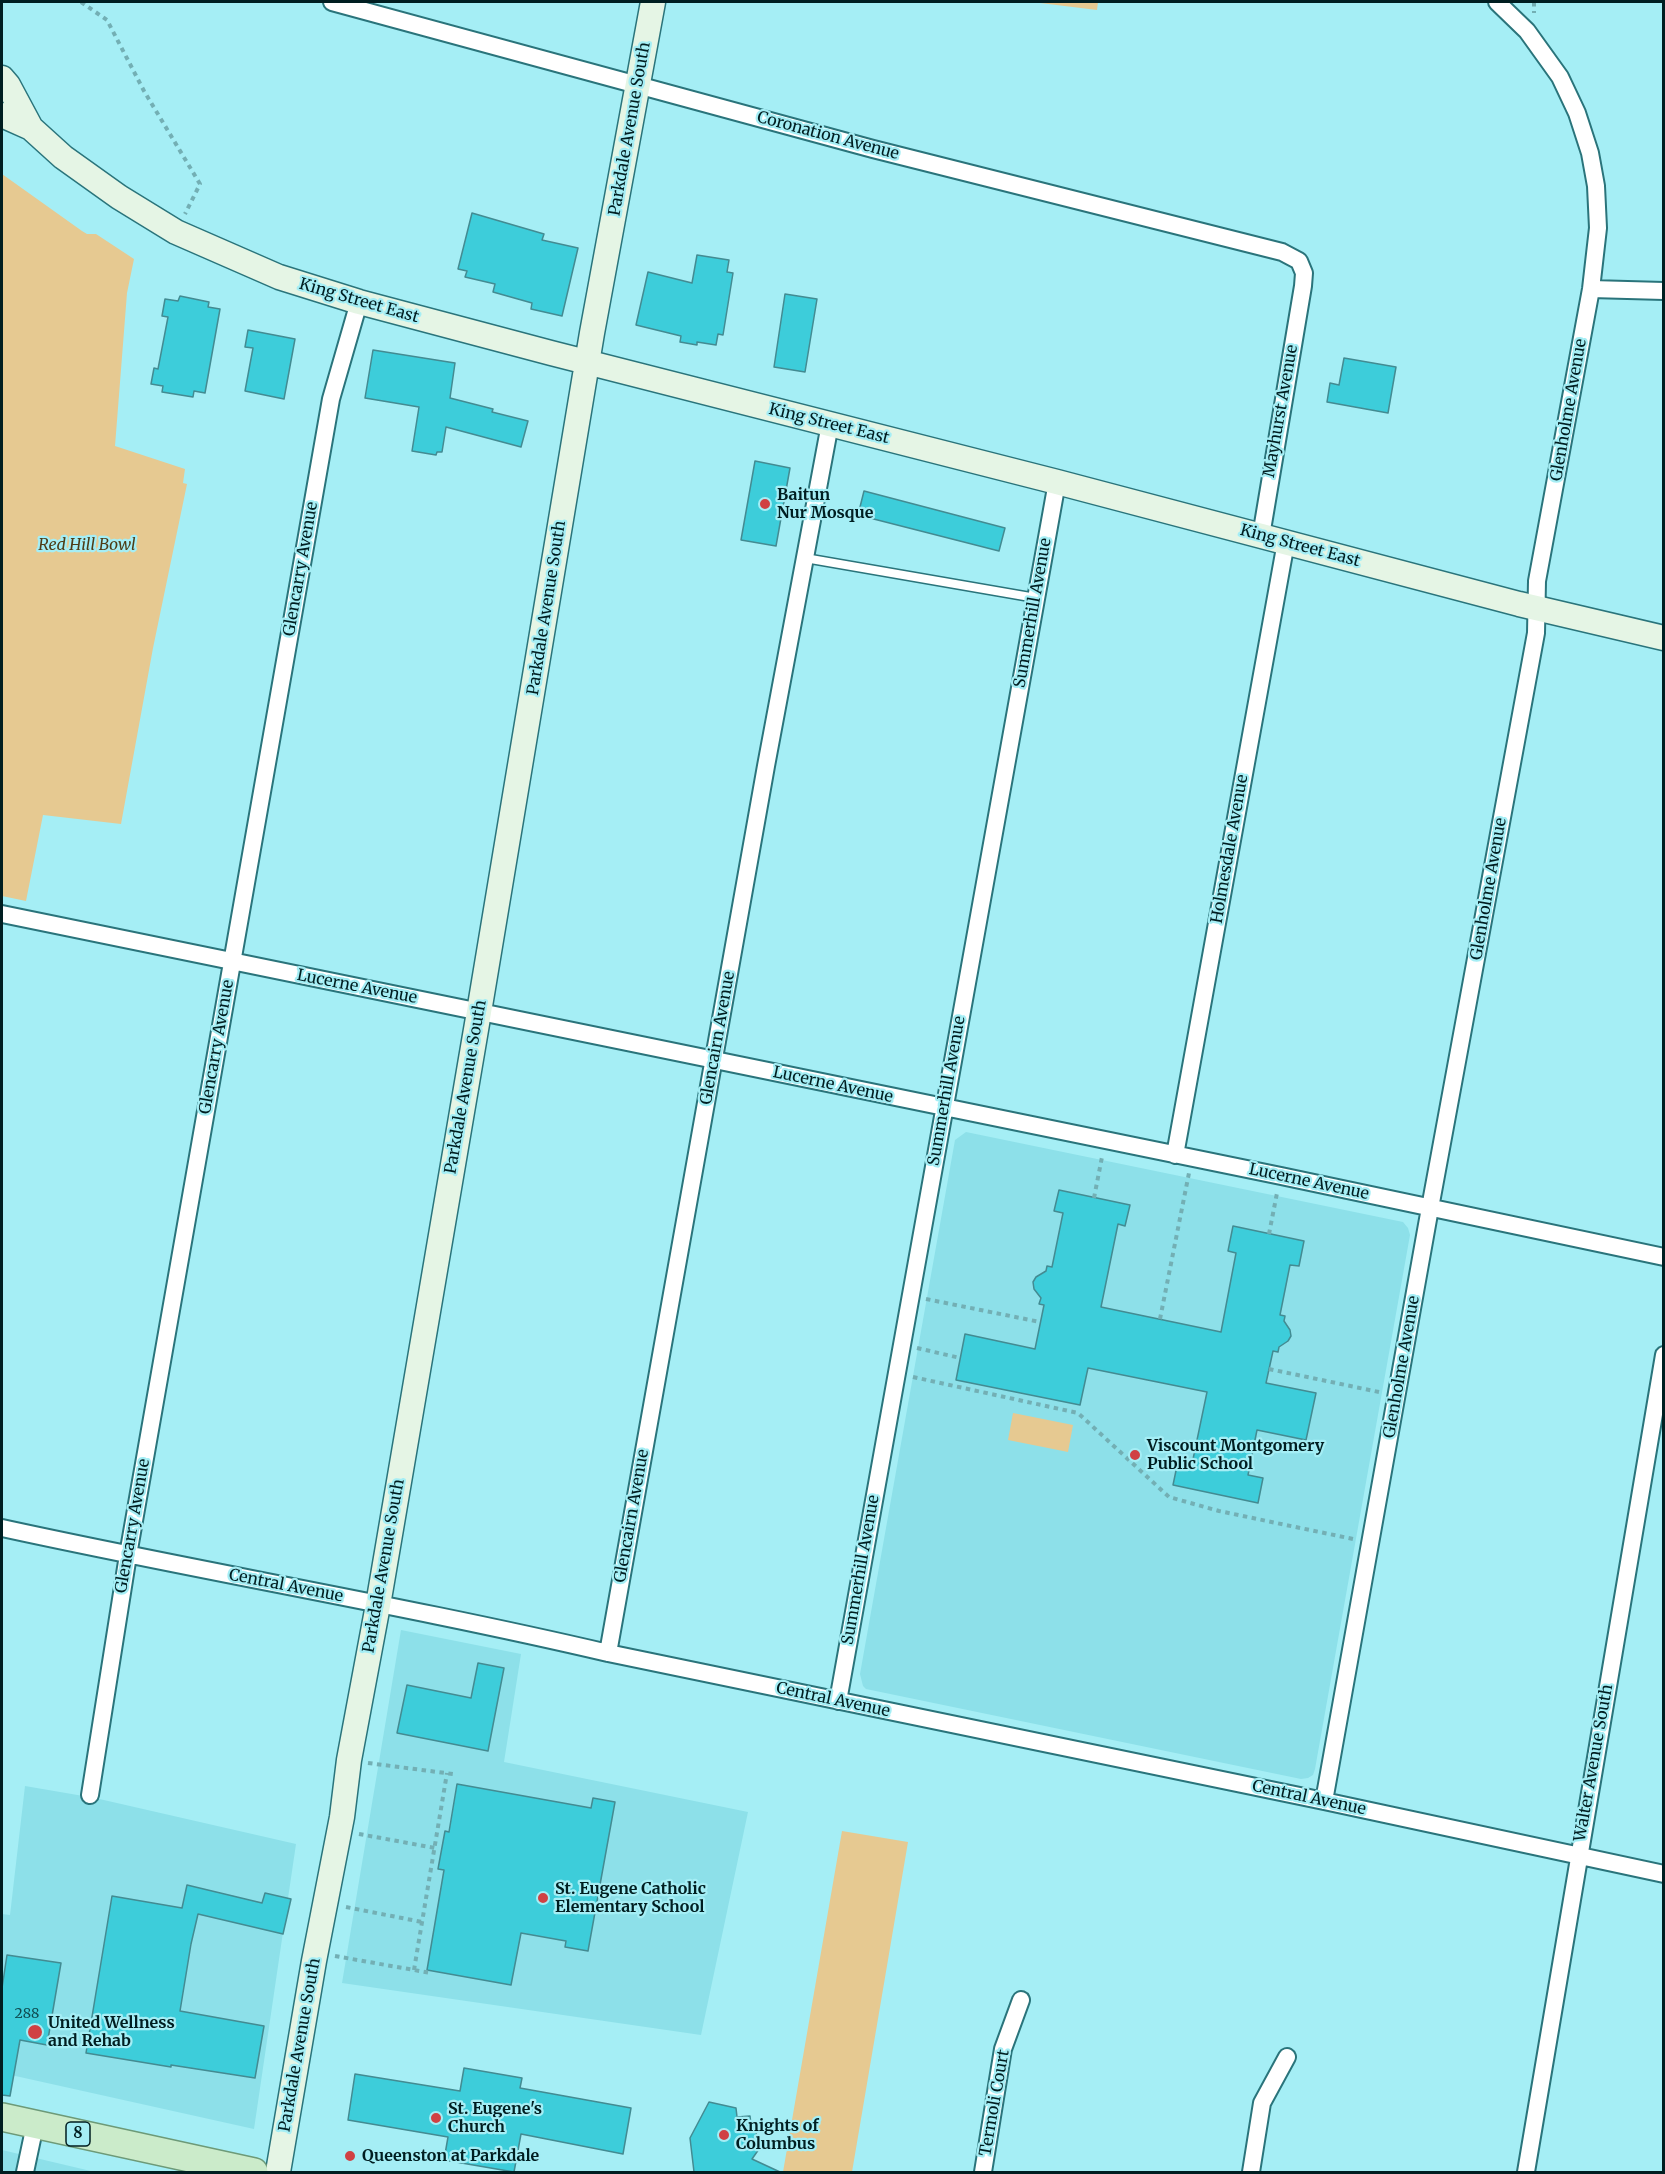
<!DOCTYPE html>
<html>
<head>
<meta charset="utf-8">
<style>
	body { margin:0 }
	#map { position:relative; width:1665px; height:2174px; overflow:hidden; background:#a5eef5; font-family:Merriweather,serif }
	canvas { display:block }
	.frame { position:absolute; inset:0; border:3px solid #001e21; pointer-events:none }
</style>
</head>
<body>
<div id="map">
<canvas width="1665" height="2174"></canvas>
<div class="frame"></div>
</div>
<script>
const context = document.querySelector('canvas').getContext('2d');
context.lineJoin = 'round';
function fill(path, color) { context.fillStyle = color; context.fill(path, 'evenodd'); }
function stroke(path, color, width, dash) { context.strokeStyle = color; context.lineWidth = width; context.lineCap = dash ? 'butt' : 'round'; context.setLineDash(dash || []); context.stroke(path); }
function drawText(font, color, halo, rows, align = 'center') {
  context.font = font + ' Merriweather,serif'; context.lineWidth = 4.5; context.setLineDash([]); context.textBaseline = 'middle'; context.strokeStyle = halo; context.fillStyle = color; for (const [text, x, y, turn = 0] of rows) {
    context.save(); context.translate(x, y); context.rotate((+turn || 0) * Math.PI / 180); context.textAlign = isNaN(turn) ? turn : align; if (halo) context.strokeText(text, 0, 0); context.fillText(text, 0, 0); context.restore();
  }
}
fill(new Path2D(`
	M966 1132 1403 1222 1408 1228 1410 1235 1315 1769 1313 1775 1308 1778 1301 1779 866 1689 863 1686 860 1674 955 1140Z
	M401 1630 521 1654 504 1762 748 1812 701 2035 342 1983Z
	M25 1786 95 1798 296 1844 254 2129 2 2073V1914L10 1915Z
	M2 2150 95 2172H2Z`), '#8de0e9');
fill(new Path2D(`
	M1032 2H1098L1097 10Z
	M2 174 82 231 87 234H96L134 259 127 293 115 446 185 469 183 483 187 484 153 648 121 824 43 815 26 901 2 896Z
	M1013 1413 1073 1425 1068 1452 1008 1440Z
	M842 1831 908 1842 852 2172H783Z`), '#e6c991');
const building = new Path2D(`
	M472 213 544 234 542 240 578 248 562 316 531 309 532 303 493 292 495 284 465 277 467 271 458 269Z
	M697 255 729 260 727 272 733 273 723 335 718 334 716 345 697 342V345L680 342 681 336 636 325 648 272 692 283Z
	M785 294 817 299 805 372 774 367Z
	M180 296 209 302 208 307 220 309 205 393 194 391 193 397 162 392 163 386 151 384 154 368 158 369 168 317 162 316 165 299 178 301Z
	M248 330 295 339 284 399 245 391 253 348 245 347Z
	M373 350 455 363 450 398 493 409 492 412 528 421 521 447 446 427 442 452H437L436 455 412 451 419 407 365 398Z
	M1344 358 1396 367 1388 413 1327 402 1330 383 1339 385Z
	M755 461 790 468 776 546 741 540Z
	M864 491 1005 528 999 551 858 515Z
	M1059 1190 1130 1205 1125 1226 1118 1224 1101 1307 1221 1332 1236 1253 1228 1251 1233 1226 1304 1241 1299 1266 1290 1265 1280 1315 1285 1316 1284 1321 1290 1330 1291 1336 1288 1341 1279 1347 1278 1352 1273 1351 1266 1383 1316 1393 1306 1440 1257 1430 1248 1475 1263 1478 1258 1503 1173 1485 1178 1461 1192 1464 1207 1392 1088 1368 1080 1405 956 1380 965 1334 1035 1349 1044 1305 1039 1304 1041 1298 1034 1289 1033 1282 1036 1277 1046 1271 1047 1266 1052 1267 1063 1213 1054 1211Z
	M478 1663 504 1668 488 1751 397 1733 407 1685 471 1698Z
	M457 1784 591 1808 593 1798 615 1802 588 1951 565 1947 566 1941 521 1933 511 1985 427 1970 444 1870 438 1869 445 1831 449 1832Z
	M187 1885 262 1903 265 1893 291 1899 283 1934 198 1914 191 1944 180 2011 264 2026 255 2078 171 2065V2067L86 2053 112 1896 182 1908Z
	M7 1955 61 1963 47 2045 20 2040 10 2096 2 2095V1988Z
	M464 2068 522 2078 520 2088 631 2108 623 2154 521 2134 514 2172 444 2160 448 2137 348 2120 355 2074 460 2091Z
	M709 2102 736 2108 737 2117 750 2116 752 2132H756L759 2149 752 2159 780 2172H694L690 2138Z`);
fill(building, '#3dcdda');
stroke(building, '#438b92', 1.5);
const lane = new Path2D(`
	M805 558 1036 598`);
const street = new Path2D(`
	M332 2 873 149 1282 252 1299 261 1304 273 1303 286 1261 536
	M1591 289 1664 291
	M2 914 1281 1176 1664 1257
	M1175 1155 1286 542
	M2 1528C203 1572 407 1606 608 1653L1324 1801 1664 1874
	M608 1653 766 766 830 424
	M838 1701 1057 482
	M90 1795 128 1555 331 399 359 302
	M1324 1801 1430 1208 1536 633 1537 581 1591 289 1598 228 1596 186 1590 153 1577 113 1560 77 1527 31 1497 2
	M25 2172 35 2125
	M983 2172 1003 2049 1021 2000
	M1251 2172 1262 2103 1287 2057
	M1526 2172 1664 1355`);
const secondary = new Path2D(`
	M2 78 8 85 31 128
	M2 115 31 128 63 157 119 197 176 232 279 277 359 302 551 353 1057 482 1519 604 1664 638
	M278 2172 314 1961 342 1817 349 1760 378 1605 479 1012 592 333 653 2`);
const primary = new Path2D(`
	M2 2117 254 2172`);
stroke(lane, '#2a747b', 11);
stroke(street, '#2a747b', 20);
stroke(secondary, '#2a747b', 27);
stroke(primary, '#6d9a78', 30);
stroke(new Path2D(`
	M81 2 107 20 144 91 200 184 185 214
	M1534 2V13
	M1094 1198 1102 1157
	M1269 1234 1277 1193
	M926 1299 1040 1322
	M1160 1319 1189 1173
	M917 1348 960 1358
	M1269 1369 1379 1392
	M913 1377 1078 1413 1169 1497 1219 1511 1353 1539
	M368 1763 453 1774
	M359 1834 435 1848
	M346 1907 422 1922
	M335 1956 431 1973
	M414 1970 447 1773`), '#73afb4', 4, [4.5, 4.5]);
stroke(lane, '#fff', 8);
stroke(street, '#fff', 16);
stroke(secondary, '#e5f5e5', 24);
stroke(primary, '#cbebca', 27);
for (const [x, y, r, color] of [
	[765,504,6,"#d04143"],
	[1135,1455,6,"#d04143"],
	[543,1898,6,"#d04143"],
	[35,2032,8,"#d04143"],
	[436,2118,6,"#d04143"],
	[724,2135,6,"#d04143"],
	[350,2156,6,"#d04143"]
]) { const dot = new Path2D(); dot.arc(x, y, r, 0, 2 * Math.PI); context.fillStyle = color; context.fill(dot); stroke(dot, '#a5eef5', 2); }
drawText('14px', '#0f4a4f', null, [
	["288",27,2014]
]);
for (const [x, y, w] of [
	[78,2134,24]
]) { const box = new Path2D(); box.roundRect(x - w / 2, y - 12, w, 24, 4.5); context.fillStyle = '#a5eef5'; context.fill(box); stroke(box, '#001e21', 1.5); }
drawText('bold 15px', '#001e21', null, [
	["8",78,2134]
]);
drawText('16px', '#001e21', '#a5eef5', [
	["Parkdale Avenue South",630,129,-80],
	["Coronation Avenue",828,136,15],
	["King Street East",359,301,16],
	["Glenholme Avenue",1569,410,-80],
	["Mayhurst Avenue",1281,411,-80],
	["King Street East",829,424,14],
	["King Street East",1300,546,15],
	["Glencarry Avenue",301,569,-80],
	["Parkdale Avenue South",547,608,-81],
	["Summerhill Avenue",1033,613,-80],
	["Holmesdale Avenue",1230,849,-80],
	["Glenholme Avenue",1489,889,-80],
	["Lucerne Avenue",357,987,11],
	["Glencairn Avenue",718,1038,-80],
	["Glencarry Avenue",217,1047,-80],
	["Lucerne Avenue",833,1085,12],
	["Parkdale Avenue South",466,1087,-80],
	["Summerhill Avenue",947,1091,-80],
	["Lucerne Avenue",1309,1182,12],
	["Glenholme Avenue",1402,1367,-80],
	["Glencairn Avenue",632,1516,-80],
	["Glencarry Avenue",133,1526,-80],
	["Parkdale Avenue South",384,1566,-80],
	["Summerhill Avenue",861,1570,-80],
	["Central Avenue",286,1586,11],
	["Central Avenue",833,1700,12],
	["Walter Avenue South",1594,1763,-80],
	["Central Avenue",1309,1798,12],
	["Parkdale Avenue South",300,2045,-80],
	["Termoli Court",995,2103,-80]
]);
drawText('bold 16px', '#001e21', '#a5eef5', [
	["Baitun",777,495],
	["Nur Mosque",777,513],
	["Viscount Montgomery",1147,1446],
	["Public School",1147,1464],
	["St. Eugene Catholic",555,1889],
	["Elementary School",555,1907],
	["United Wellness",48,2023],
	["and Rehab",48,2041],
	["St. Eugene's",448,2109],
	["Church",448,2127],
	["Knights of",736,2126],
	["Columbus",736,2144],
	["Queenston at Parkdale",362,2156]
], 'left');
drawText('italic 16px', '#4e3c16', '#a5eef5', [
	["Red Hill Bowl",87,545]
]);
</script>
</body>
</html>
